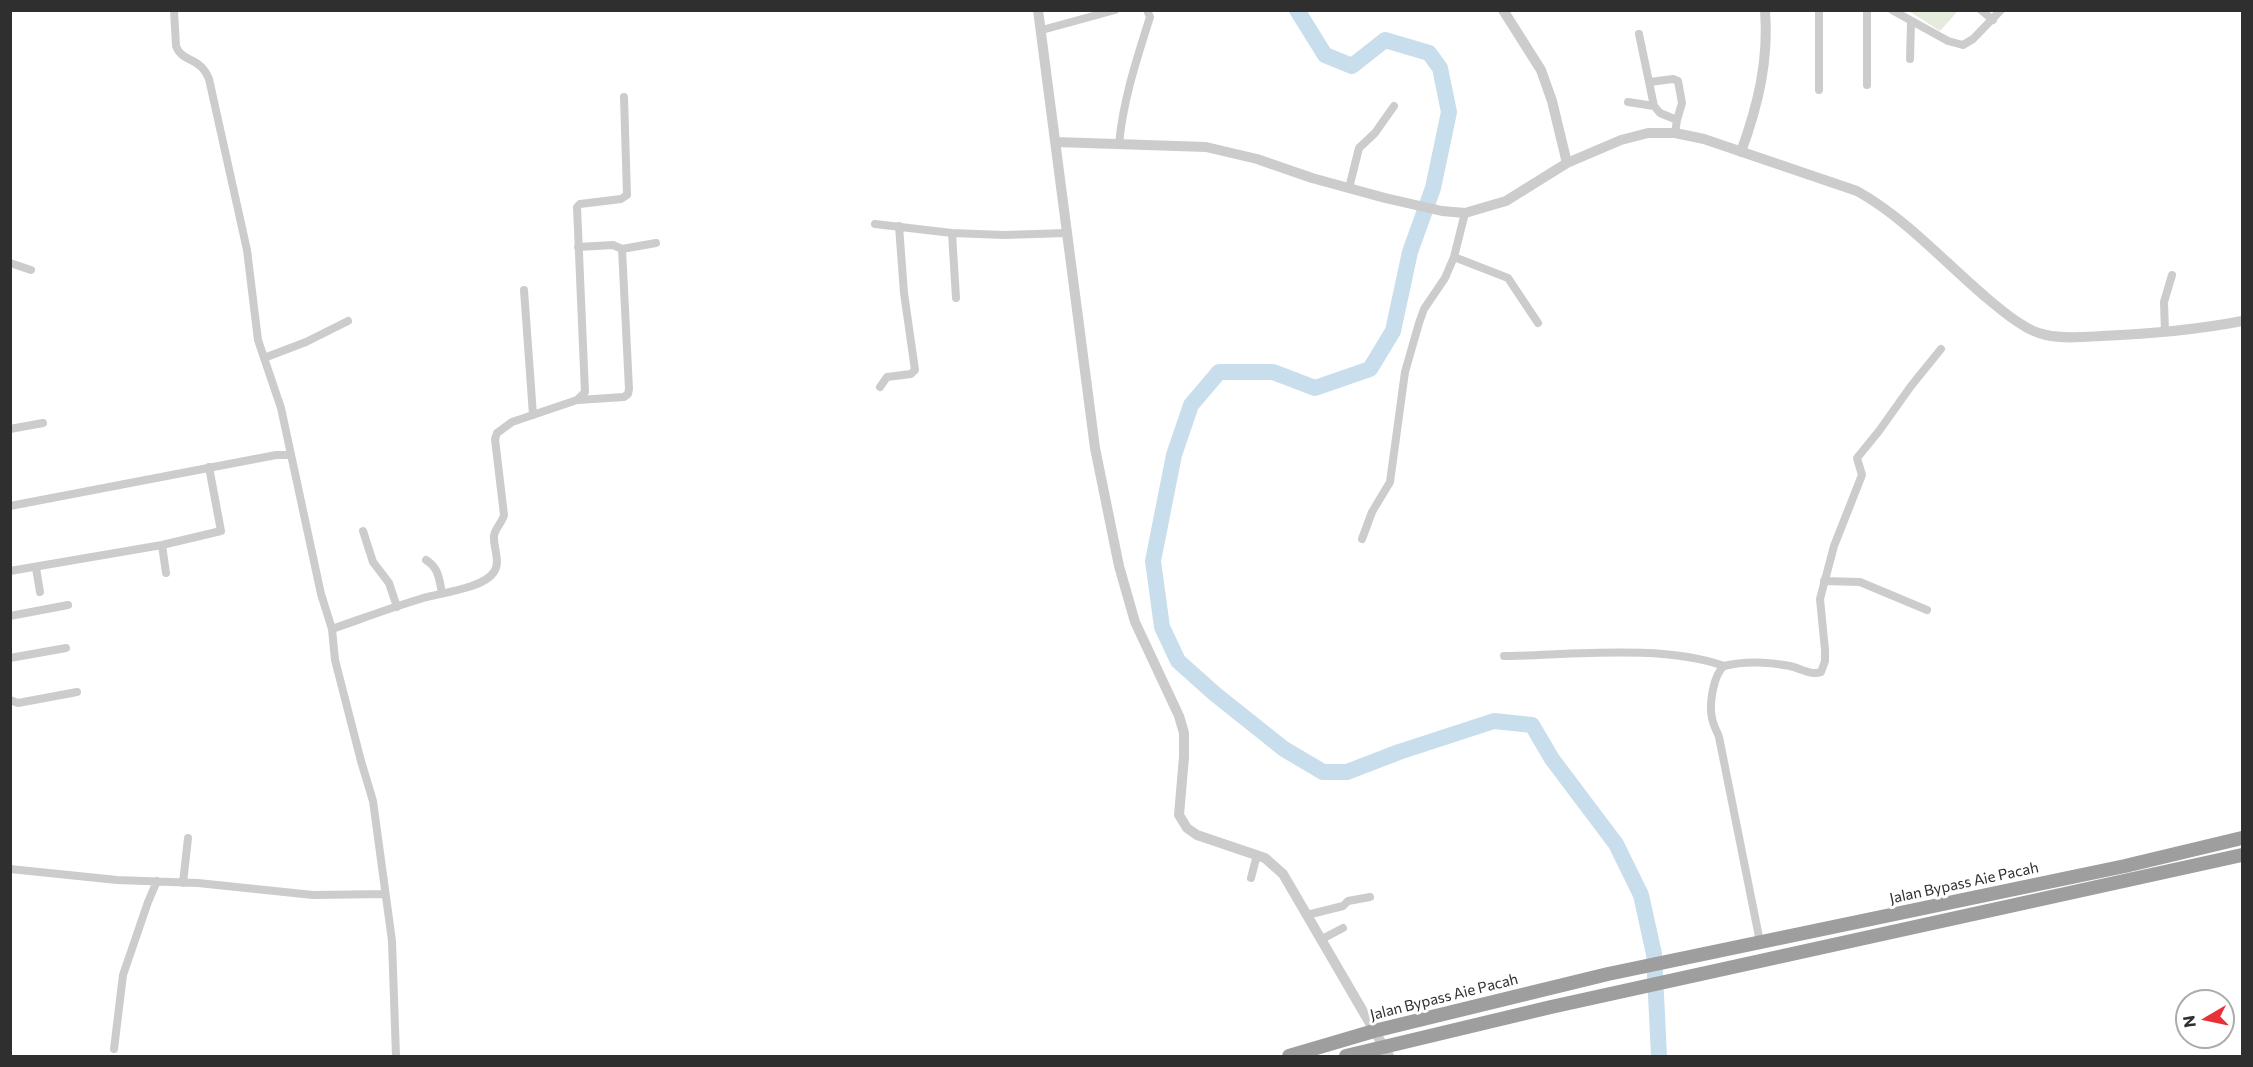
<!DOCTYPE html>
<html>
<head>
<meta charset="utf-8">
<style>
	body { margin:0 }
	#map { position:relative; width:2253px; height:1067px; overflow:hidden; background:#fff; font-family:Commissioner,sans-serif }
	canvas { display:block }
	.frame { position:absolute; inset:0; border:12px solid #2f2f2f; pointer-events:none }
	.north { position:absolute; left:2175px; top:989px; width:60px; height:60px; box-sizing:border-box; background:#fff; border:2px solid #acacac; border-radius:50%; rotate:261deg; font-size:16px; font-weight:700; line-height:24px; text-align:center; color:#2f2f2f }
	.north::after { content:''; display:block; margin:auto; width:21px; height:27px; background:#e83039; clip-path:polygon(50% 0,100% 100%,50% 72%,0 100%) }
</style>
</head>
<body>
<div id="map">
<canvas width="2253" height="1067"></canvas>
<div class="frame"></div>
<div class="north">N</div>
</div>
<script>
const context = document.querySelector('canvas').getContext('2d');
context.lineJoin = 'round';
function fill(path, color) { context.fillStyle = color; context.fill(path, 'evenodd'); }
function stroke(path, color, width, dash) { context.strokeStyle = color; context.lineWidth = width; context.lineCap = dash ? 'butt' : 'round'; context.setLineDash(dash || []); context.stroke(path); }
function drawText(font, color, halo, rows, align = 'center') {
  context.font = font + ' Commissioner,sans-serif'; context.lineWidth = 6; context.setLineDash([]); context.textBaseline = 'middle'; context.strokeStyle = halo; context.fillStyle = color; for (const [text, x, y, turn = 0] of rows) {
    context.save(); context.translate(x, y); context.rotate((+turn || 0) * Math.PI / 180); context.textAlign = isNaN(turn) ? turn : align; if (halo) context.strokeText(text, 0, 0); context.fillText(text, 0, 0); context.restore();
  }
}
fill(new Path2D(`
	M1909 11H1958L1940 31Z`), '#e5ecdd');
stroke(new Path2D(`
	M1297 10 1325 55 1352 66 1385 40 1429 53 1440 68 1449 112 1433 188 1410 252 1393 331 1370 369 1315 388 1273 372H1219L1191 405 1174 455 1153 561 1162 627 1178 661 1215 694 1284 749 1323 772H1347L1399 752 1494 721 1532 725 1552 759 1616 844 1641 895 1654 954 1659 1056`), '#c9deec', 16);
stroke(new Path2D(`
	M174 10 176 46C182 63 200 56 209 79L247 250 258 340 281 408 321 594 332 629 335 660 361 761 373 801 392 941 396 1056
	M1867 10V85
	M1892 10 1948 41 1963 45 1973 39 2001 10
	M1981 10 1993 20
	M1042 30 1115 10
	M1639 34 1654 106 1660 113 1677 120 1675 133
	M1910 59 1911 21
	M1650 82 1673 79 1678 81 1682 103 1677 120
	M1819 90V10
	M1628 102 1654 106
	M1119 144C1123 100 1137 58 1150 17L1147 10
	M1349 188 1359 148 1375 133 1394 106
	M1465 213 1454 257 1508 278 1538 323
	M875 224 952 233 1004 235 1067 233
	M952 233 956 298
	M622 249 656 243
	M10 263 31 270
	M524 290 533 415
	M2165 332 2164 302 2172 275
	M264 358 306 342 348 321
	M880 387 887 377 911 374 915 370 904 293 899 226
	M578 400 624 397 628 394 629 389 622 249 613 245 578 247
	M10 429 43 423
	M10 506 276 455H290
	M363 531 373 562 389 583 397 607
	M1362 539 1372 512 1390 482 1405 372 1419 323 1424 309 1445 278 1454 257
	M162 545 166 573
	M426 560C439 568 439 579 442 593
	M36 568 40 592
	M10 571 162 545 221 531 209 467
	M1824 581 1860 582 1927 610
	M10 616 68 605
	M332 629C361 619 390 608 420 599 438 593 483 589 494 572 501 562 493 547 494 536 495 528 502 523 504 515L495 439 497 433 512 422 577 400 585 392 577 207 580 204 621 199 627 195 624 97
	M1504 656C1569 655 1664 644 1724 666
	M10 658 66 648
	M10 700 18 703 77 692
	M10 869 117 880 198 883 313 895 385 894
	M1251 878 1257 855
	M183 883 188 838
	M1307 915 1343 906 1348 901 1370 897
	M1322 939 1343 928
	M1760 942 1719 737C1717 731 1713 725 1712 718 1709 705 1713 675 1724 666 1744 661 1769 662 1790 666 1800 668 1811 676 1821 672L1825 661V650L1820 599 1834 546 1862 475 1857 458 1879 431 1911 386 1941 349
	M114 1049 123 975 148 902 157 881`), '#ccc', 8);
stroke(new Path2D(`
	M1038 10 1095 448 1119 566 1135 622 1179 716 1184 733V757L1179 815 1187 828 1197 835 1265 858 1283 874 1389 1056
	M1503 10 1541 70 1552 101 1567 163
	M1056 142 1206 147 1257 159 1312 178 1385 198 1442 211 1465 213 1506 201 1567 163 1621 140 1648 133H1675L1704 139 1857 191C1907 219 1945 263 1988 299 1999 308 2009 317 2021 324 2028 329 2037 333 2046 335 2063 339 2084 337 2101 336 2148 334 2196 330 2242 321
	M1741 152C1758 105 1769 61 1765 10`), '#ccc', 10);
stroke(new Path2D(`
	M1289 1056 1374 1031 1608 974 2125 866 2242 838
	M1346 1056 1551 1007 2242 855`), '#9e9e9e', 14);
drawText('15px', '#2f2f2f', '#fff', [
	["Jalan Bypass Aie Pacah",1964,883,-12],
	["Jalan Bypass Aie Pacah",1444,997,-14]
]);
</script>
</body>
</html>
